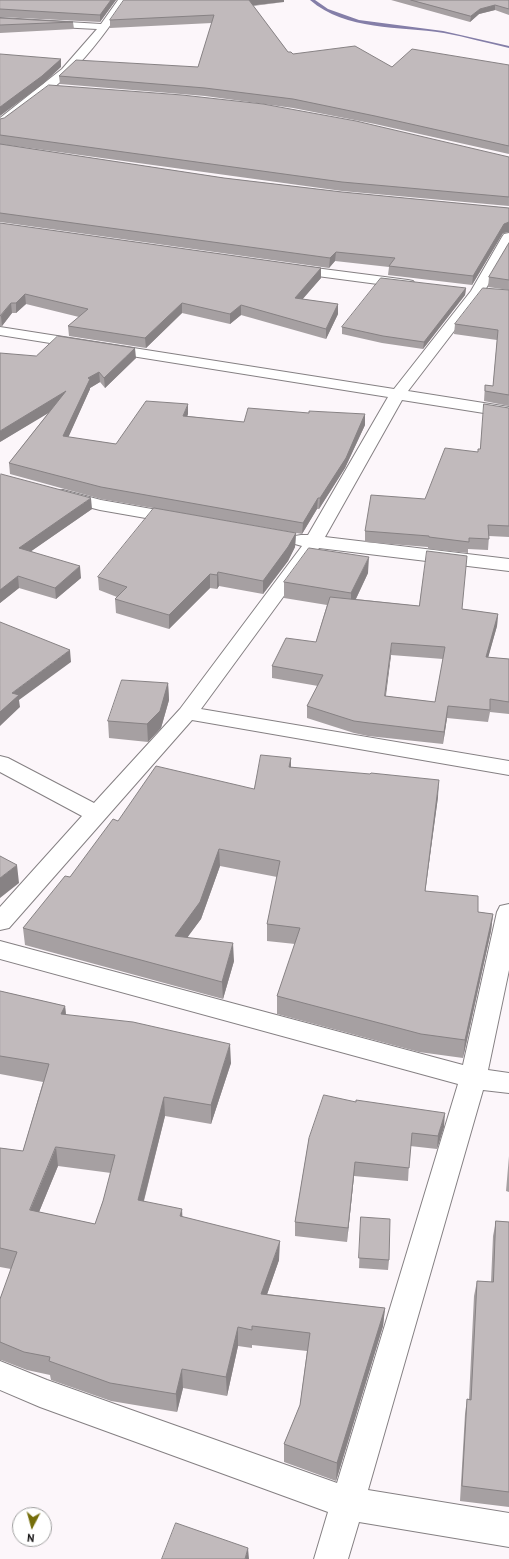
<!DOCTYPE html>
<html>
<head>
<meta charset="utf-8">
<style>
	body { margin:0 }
	#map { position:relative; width:509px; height:1559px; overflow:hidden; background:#fcf6fa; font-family:"PT Sans",sans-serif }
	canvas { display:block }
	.north { position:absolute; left:12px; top:1507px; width:40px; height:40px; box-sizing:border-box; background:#fff; border:1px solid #9f9f9f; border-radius:50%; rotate:186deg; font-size:11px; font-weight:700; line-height:16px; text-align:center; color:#100e0f }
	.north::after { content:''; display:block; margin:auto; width:14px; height:18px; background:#756e0b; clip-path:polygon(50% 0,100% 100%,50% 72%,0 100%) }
</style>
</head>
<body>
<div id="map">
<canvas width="509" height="1559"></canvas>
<div class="north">N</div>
</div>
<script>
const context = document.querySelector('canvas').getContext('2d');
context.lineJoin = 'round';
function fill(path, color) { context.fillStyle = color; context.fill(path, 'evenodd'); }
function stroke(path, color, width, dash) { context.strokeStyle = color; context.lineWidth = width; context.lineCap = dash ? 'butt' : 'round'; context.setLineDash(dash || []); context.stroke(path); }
fill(new Path2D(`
	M310 0H315L328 9 359 20 443 31 509 46V48C487 43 466 37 444 33 399 26 346 31 310 0Z`), '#847ea8');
const street = new Path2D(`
	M118 0H128C110 26 92 52 69 74 49 93 26 109 4 125L0 126V118L62 69 97 29 0 24V18L101 24Z
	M509 233V248L484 292 408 391 509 407V417L402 400 325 537 509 559V571L319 548 201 709 509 761V775L192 720 9 928 0 930V907L82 816 0 772V756L8 758 94 803 180 709 302 546 295 544 292 540 295 536 301 535H308L388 397 0 335V327L394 389 471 291 502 237 504 234Z
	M292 265 408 280 413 281 415 284 413 287 408 288 287 272 285 269 287 266Z
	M63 490 101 500 180 514 186 515 189 519 186 523 180 524 100 510 57 499 54 495 57 491Z
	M509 904V970L488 1070 509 1073V1093L483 1090 368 1490 509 1513V1547L359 1522 348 1559H314L328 1512 40 1407 0 1390V1361L47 1380 337 1483 458 1084 0 959V941L463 1065 497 912 500 906Z`);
stroke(street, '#858083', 2);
fill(street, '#fff');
fill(new Path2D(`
	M0 0H116L100 22 0 17Z
	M391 0H509V15L495 10 479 14 470 22Z
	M284 2 253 6 288 52 293 54 392 67 509 65V154L375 124 293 108 205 96 60 84 59 76 198 67 212 23 110 28V20Z
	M0 18 73 22 74 29 0 33V36Z
	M0 119 509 157V206L342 191 0 144Z
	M0 144 224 178 342 192 509 208V232L503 233 472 285 388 275 389 267 335 261 329 268 0 222Z
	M0 223 321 268V278L302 299 338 304V314L326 339 241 315 230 324 182 313 146 348 69 336 68 326 79 317 26 304 16 313H12L2 326H0Z
	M509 243V290L488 287 489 277Z
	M466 288 465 295 423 349 382 343 342 334V327Z
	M509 290V406L484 401 485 385 493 386 497 340 454 334 455 324Z
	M36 356 136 358 105 388 100 382 90 388V389L68 437 116 444 188 414 187 416 244 422 365 425 345 468 319 509H317L302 534 101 499 10 474 9 463 49 412 0 442Z
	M509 408V537L489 536 488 550 468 549V553L428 549V547L365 542V531L425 499 478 452Z
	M0 475 92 509 31 551 81 578 56 599 19 588 0 603Z
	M296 533 295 547 288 561 263 594 219 586 217 589 210 588 169 629 116 613 115 599 117 597 99 590 98 577Z
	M368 573 356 599 419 606 462 609 498 614 497 626 488 657 509 659V714L490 712 488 722 447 718 443 744 368 736 354 733 307 718V706L318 686 272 678V666L316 642 327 605 284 598V582ZM391 655 443 659 435 702 386 696Z
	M168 683 169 700 161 728 148 742 109 738 108 721Z
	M291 758V767L438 797 425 891 478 912 493 914 491 931 463 1058 419 1052 277 1014V996L295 944 267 941V924L277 877 220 866 201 919 187 937 234 961 223 999 25 945 23 928 70 877 118 821 254 789Z
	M0 991 65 1006 66 1015 231 1063 211 1124 165 1116 144 1201 183 1217 279 1260 267 1294 385 1308 383 1326 336 1481 284 1462V1444L300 1405 307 1351 252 1345V1348L238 1346 227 1396 183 1388 177 1412 111 1401 51 1380 50 1375 27 1370 1 1360H0V1299L11 1269 0 1267V1148L23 1151 43 1082 0 1074ZM58 1166 111 1173 103 1201 95 1224 39 1212Z
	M444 1127 437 1149 410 1146 408 1181 354 1176 347 1242 295 1236V1222L309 1138Z
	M509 1156V1192L506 1191Z
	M361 1217 389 1260 388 1270 359 1268Z
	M496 1221 509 1222V1507L460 1501 465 1414 467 1399H469L474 1296 477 1281 491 1282 493 1236Z`), '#a6a0a2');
fill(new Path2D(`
	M111 0H116L100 22V15Z
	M248 0H284V2L248 6Z
	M495 5V10L479 14 470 22 471 16 480 9Z
	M61 59V67L43 84 0 116V107Z
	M509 222V232L503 233 472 285 473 276 504 224Z
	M336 252 335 261 329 268 330 258Z
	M321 268V278L295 308V298Z
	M466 288 465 295 423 349 424 342Z
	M25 294 26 304 16 313V303Z
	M11 303 12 313 2 326 1 316Z
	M182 303V313L146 348 145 338Z
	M338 304V314L326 339V329Z
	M241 305V315L230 324V314Z
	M135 348 136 358 105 388 104 378Z
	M99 372 100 382 90 388V389L64 447 63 436 88 378Z
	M66 391 67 402 0 442V431Z
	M188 404V414L184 427 183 416Z
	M365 414V425L345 468 319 509 320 498Z
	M91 498 92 509 20 559 19 548Z
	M318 498 317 509 302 534 303 523Z
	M296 533 295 547 288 561 263 594V581Z
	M369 557 368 573 351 609V593Z
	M80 566 81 578 56 599 55 588Z
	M218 572 219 586 217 589V575Z
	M210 574V588L169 629V615Z
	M18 576 19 588 0 603V590Z
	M498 614 497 626 485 669 486 657Z
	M392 643 391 655 384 708 385 696Z
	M70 650 71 662 19 700 20 707 0 726V712L12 693Z
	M168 683 169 700 161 728 148 742 147 724Z
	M448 706 447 718 443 744 444 732Z
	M291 758V775L289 767Z
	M439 780 438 797 423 908 425 891Z
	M219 849 220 866 201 919 176 953 175 936Z
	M17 865 19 883 0 898V878Z
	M493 914 491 931 463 1058 465 1040Z
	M233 943 234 961 223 999 222 982Z
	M65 1006 67 1025 61 1014Z
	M230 1044 231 1063 211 1124V1105Z
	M164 1097 165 1116 139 1219 138 1200Z
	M445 1113 444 1127 437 1149 438 1136Z
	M56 1147 58 1166 32 1229 30 1210Z
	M355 1162 354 1176 347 1242 348 1228Z
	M182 1209 183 1228 180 1216Z
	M280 1241 279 1260 261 1312V1294Z
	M385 1308 383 1326 336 1481 337 1463Z
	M238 1327V1346L227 1396 226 1377Z
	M182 1369 183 1388 177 1412 176 1394Z
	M248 1548 249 1559H245Z`), '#878284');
const building = new Path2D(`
	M0 0H111L100 15 0 9Z
	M124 0H249L288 52H291L293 54 355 46 392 67 412 49 509 65V146L375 116 293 99 205 88 59 76 76 60 198 67 214 15 110 20Z
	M411 0H509V9L495 5 480 9 471 16Z
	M0 18 73 22 0 25Z
	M0 54 61 59 42 76 0 107Z
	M49 85 182 95 263 104 356 121 509 157V197L342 182 0 135V119L4 118Z
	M0 144 224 178 342 192 509 208V222L504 224 473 276 389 266 395 258 336 252 330 258 0 213Z
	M0 223 321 268 295 298 338 304 326 329 241 305 230 314 182 303 145 338 68 326 88 309 25 294 16 303H11L0 316Z
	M509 243V280L489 277Z
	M381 278 466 288 424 342 383 336 342 327Z
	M483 288 509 290V395L485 391V385L493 386 498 330 455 324Z
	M58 336 135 348 104 378 99 372 88 378 90 379 63 436 116 444 146 401 188 404 183 416 244 422 248 408 309 413V411L365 414 346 458 320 498H318L303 523 101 487 9 463 66 391 0 431V353L36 356Z
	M484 404 509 408V526L488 525 489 539 469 538V542L429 537V536L365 531 371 495 425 499 445 448 478 452V449H480Z
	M1 474 91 498 19 548 80 566 55 588 18 576 0 590V475Z
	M154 508 296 533 288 547 263 581 218 572 217 575 210 574 169 615 115 599 127 587 98 577Z
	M309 548 369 557 351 593 284 582Z
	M427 551 467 556 462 609 498 614 486 657 509 659V702L490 699V710L448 706 444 732 369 723 354 721 307 706 323 675 272 666 286 638 316 642 330 597 419 606ZM392 643 445 647 435 702 385 696Z
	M0 622 70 650 12 693 19 695 0 712Z
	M122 680 168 683 160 711 147 724 108 721Z
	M261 755 291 758 289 767 370 774 371 773 439 780 425 891 478 896V912L493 914 465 1040 421 1034 277 996 300 928 267 924 280 861 219 849 200 902 175 936 233 943 222 982 23 928 65 876 70 877 113 819 118 821 156 766 254 789Z
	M0 856 17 865 0 878Z
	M0 991 65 1006 61 1014 133 1022 230 1044 211 1105 164 1097 138 1200 182 1209 180 1216 280 1241 261 1294 385 1308 337 1463 284 1444 300 1405 310 1333 252 1326V1330L238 1327 226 1377 182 1369 176 1394 110 1383 49 1361 50 1357 24 1352 0 1342V1299L17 1252 0 1248V1148L23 1151 49 1064 0 1056ZM56 1147 115 1155 103 1201 95 1224 30 1210Z
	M324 1095 356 1102V1100L445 1113 438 1136 412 1133 409 1168 355 1162 348 1228 295 1222 309 1138Z
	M361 1217 390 1219 389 1260 359 1258Z
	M496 1221 509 1222V1492L462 1486 467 1399 471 1400 477 1281 493 1282Z
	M176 1523 248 1548 245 1559H162Z`);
fill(building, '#c1babc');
stroke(building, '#878284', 1);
</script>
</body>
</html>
